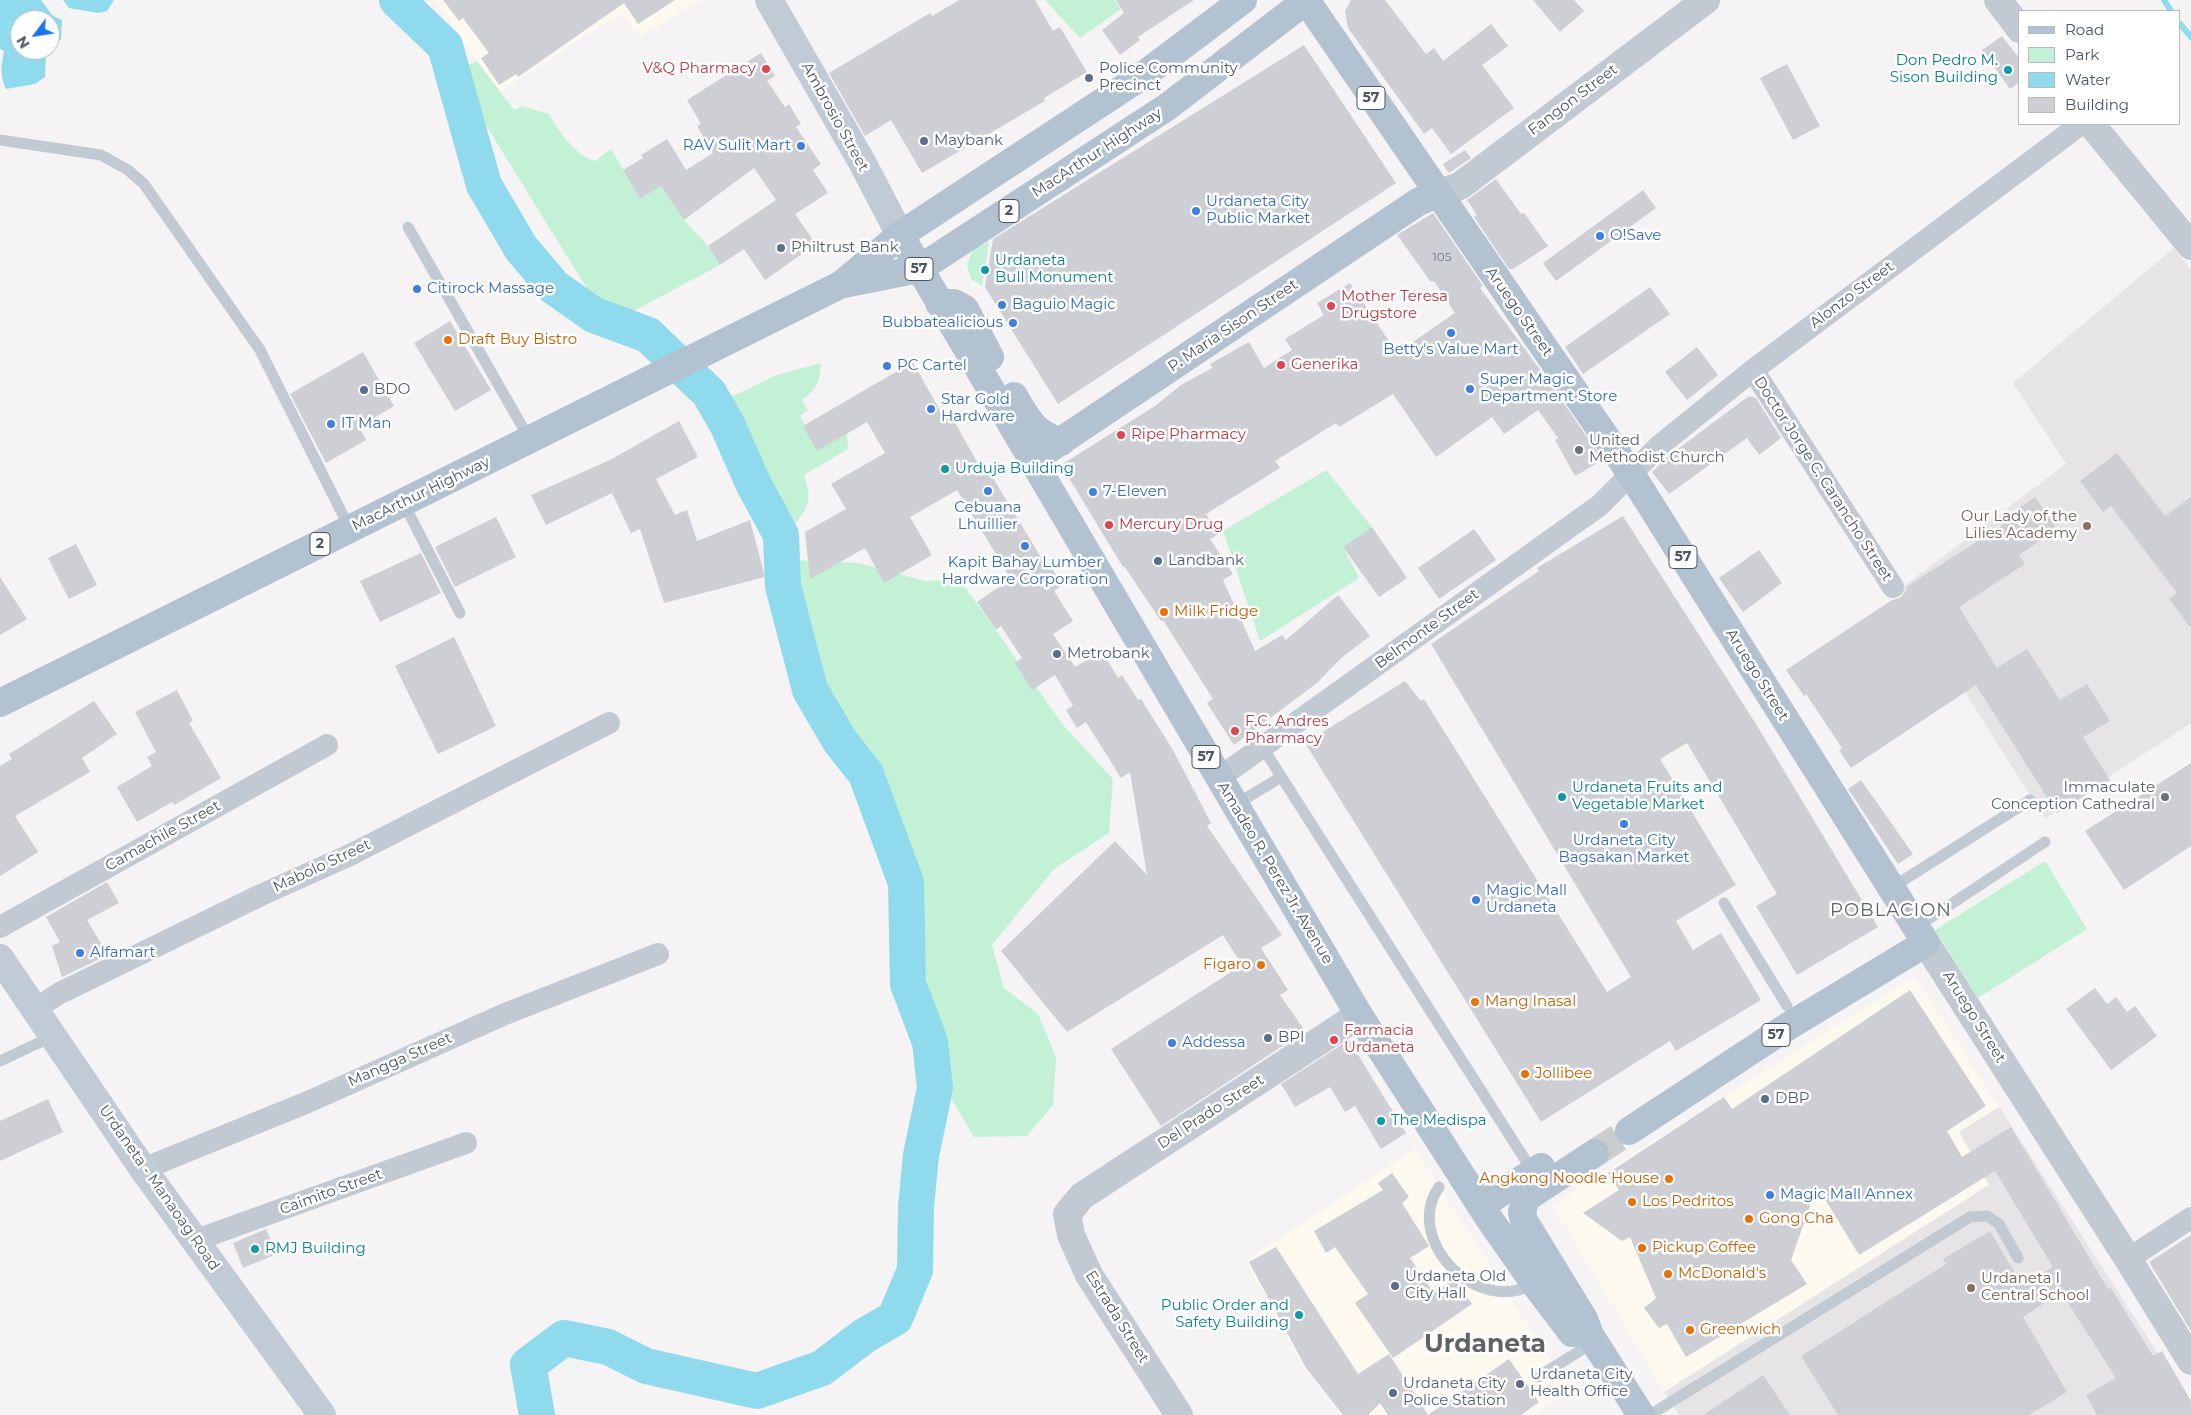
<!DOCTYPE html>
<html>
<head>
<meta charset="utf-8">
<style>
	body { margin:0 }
	#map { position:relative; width:2191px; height:1415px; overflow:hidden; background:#f5f3f3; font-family:Montserrat,sans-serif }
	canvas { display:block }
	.legend { position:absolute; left:2018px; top:10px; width:162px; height:115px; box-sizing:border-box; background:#fff; border:1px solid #b7bbc0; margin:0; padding:6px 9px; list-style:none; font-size:15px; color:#4a5661 }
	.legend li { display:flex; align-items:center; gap:10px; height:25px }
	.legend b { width:25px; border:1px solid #b7bbc0 }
	.north { position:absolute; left:10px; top:10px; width:50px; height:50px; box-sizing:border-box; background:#fff; border:1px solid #b7bbc0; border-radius:50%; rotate:239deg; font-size:14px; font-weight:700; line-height:20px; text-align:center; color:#4a5661 }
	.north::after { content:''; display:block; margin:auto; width:18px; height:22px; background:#1a73e8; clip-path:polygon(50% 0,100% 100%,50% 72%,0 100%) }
</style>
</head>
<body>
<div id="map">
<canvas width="2191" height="1415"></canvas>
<ul class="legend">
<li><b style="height:6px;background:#b3c2d1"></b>Road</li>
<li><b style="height:14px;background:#c3f1d5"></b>Park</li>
<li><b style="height:14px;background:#90daee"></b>Water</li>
<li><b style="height:14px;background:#cdcfd5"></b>Building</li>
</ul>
<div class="north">N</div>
</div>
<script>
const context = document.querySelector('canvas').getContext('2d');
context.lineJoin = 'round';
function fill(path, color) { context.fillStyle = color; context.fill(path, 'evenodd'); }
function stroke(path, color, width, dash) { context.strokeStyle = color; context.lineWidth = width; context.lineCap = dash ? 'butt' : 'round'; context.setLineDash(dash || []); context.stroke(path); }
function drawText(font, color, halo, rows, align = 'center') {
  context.font = font + ' Montserrat,sans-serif'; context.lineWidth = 5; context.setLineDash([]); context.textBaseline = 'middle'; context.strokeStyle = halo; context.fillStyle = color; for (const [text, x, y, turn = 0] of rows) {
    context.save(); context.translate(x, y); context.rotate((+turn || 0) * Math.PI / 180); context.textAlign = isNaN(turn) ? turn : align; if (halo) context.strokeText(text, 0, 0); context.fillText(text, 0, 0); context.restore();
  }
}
fill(new Path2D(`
	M435 0H702L641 36 621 13 499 92Z
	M1914 977 1999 1107 1959 1132 1989 1185 1664 1392 1552 1205Z
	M1415 1149 1570 1390 1534 1415H1342L1304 1368 1246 1261Z`), '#fdf9ef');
fill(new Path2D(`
	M2174 248 2191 270V723L2045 819 1900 589 2066 464 2013 383Z
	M1999 1107 2191 1405V1415H1679L1664 1392 1989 1185 1959 1132Z`), '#e6e4e5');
fill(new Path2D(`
	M1045 0H1115L1121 9 1080 38Z
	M477 61 514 110 522 106 549 114C560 132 574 155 595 161L611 149 640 199 661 186 684 220 708 246 720 265 609 324 453 72Z
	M989 242 982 286 971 279 967 265 973 249Z
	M821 363C820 381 817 390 802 400L808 410 800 416 814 440 842 424 847 435 848 449 804 475C814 504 807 509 788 532L721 402 776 375Z
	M1326 470 1372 527 1343 547 1359 578 1260 641 1223 531Z
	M792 560 859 563 925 581 960 580 1064 726 1113 779 1109 833 1054 869 992 945 1004 988 1038 1014 1056 1057 1053 1105 1027 1136 974 1137 953 1102 913 966 916 901 872 775 862 758 847 744 823 704 808 663Z
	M2045 861 2087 929 1978 998 1935 930Z`), '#c3f1d5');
fill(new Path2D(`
	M0 0H41L53 16 62 20 61 39 46 55 45 77 35 84 6 89C0 77 1 65 4 51L0 49ZM20 20H50V50H20Z
	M63 0H114L107 11 98 13 69 8Z`), '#90daee');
stroke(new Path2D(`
	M2164 0 2171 11
	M2180 24 2191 37`), '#90daee', 6);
stroke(new Path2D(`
	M397 0 445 46 484 185 521 248 554 287 594 315 648 335 709 393 727 424 753 483 781 535 783 586 810 690 840 741 866 774 906 883 908 984 930 1042 935 1088 921 1155 916 1207 915 1270 895 1318 864 1336 822 1368 757 1391 646 1366 608 1347 564 1338 528 1365 537 1415`), '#90daee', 36);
fill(new Path2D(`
	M443 0H675L638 24 624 3 518 77 516 74 499 85 481 58 489 53 463 18 459 21Z
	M959 0H1035L1053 31 1060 27 1087 72 1044 98 1045 101 922 173 891 120 865 136 829 73 930 13 932 16Z
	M1116 0H1194L1138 37 1140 40 1120 55 1102 30 1124 13Z
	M1351 0H1385L1426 54 1434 48 1443 61 1491 24 1508 46 1482 65 1514 108 1451 154 1432 128 1424 134 1348 28 1345 11Z
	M1533 0H1574L1584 11 1560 32Z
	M2002 36 2020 59V82L2010 89 1982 50Z
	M1304 45 1396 183 1058 404 985 287 993 239Z
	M761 53 775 76 767 81 785 107 789 104 801 124 796 127 821 164 813 170 828 193 795 214 816 244 765 280 744 249 720 265 708 246 776 200 754 168 684 220 661 186 640 199 623 170 643 158 641 155 667 139 686 170 713 153 697 126 701 124 687 100Z
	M1787 64 1820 126 1793 140 1760 78Z
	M1465 150 1471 158 1449 173 1443 164Z
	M1496 179 1521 214 1524 213 1548 246 1513 269H1509L1474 217 1477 215 1467 200Z
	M1643 190 1656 208 1556 281 1543 263Z
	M1433 213 1483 286 1480 288 1549 382 1603 460 1575 476 1555 440 1558 438 1538 410 1504 434 1492 417 1436 457 1393 394 1339 427 1336 423 1275 461 1280 468 1206 514 1219 534 1210 539 1233 574 1223 580 1255 651 1282 635 1286 640 1338 595 1370 636 1340 659 1317 683 1234 745 1207 703 1213 699 1163 620 1161 621 1124 566 1123 567 1061 465 1155 406 1181 385 1212 368 1210 364 1249 342 1264 368 1292 350 1285 339 1324 315 1317 303 1350 283 1397 353 1455 313 1434 281 1431 282 1397 235Z
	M1650 287 1670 314 1583 374 1565 347Z
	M450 321 491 390 455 411 414 343Z
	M1697 347 1718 375 1687 400 1665 372Z
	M363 352 394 406 359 427 366 440 326 463 290 394Z
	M913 362 944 418 950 414 985 476 990 473 1042 559 1044 557 1063 585 1054 591 1073 621 1053 634 1075 667 1102 651 1118 678 1122 675 1138 700 1141 699 1173 750 1211 823 1207 826 1282 935 1261 948 1288 990 1280 995 1305 1031 1161 1126 1111 1049 1242 965 1223 935 1067 1032 1001 951 1115 841 1147 875 1130 772 1121 778 1086 722 1077 728 1066 710 1073 706 1055 675 1032 690 1015 663 1022 658 1001 626 996 630 977 602 1011 579 957 490 910 517 932 555 884 583 865 548 810 579 805 532 846 509 831 484 885 453 867 422 817 451 803 426Z
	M1749 396 1756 398 1781 438 1759 455 1747 438 1669 494 1652 472 1667 457Z
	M679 421 698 457 656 479 675 515 687 510 697 541 750 520 765 577 664 603 640 529 631 533 612 493 546 525 531 495 610 460Z
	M2117 453 2165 516 2191 497V628L2169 599 2177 593 2111 506 2103 512 2080 481Z
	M2035 497 2057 529 2019 555 2025 564 1959 607 1997 668 2027 649 2060 700 2087 684 2110 721 2083 737 2110 780 2057 813 1976 685 1851 768 1839 750 1842 748 1806 694 1804 696 1786 670 1892 600 1900 598 1907 590 1906 587 2003 525 2000 521Z
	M1623 516 1756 724 1878 927 1797 975 1756 906 1777 894 1687 743 1660 759 1736 885 1676 921 1693 950 1721 933 1761 1000 1676 1051 1670 1041 1541 1122 1305 743 1405 681 1421 701 1424 699 1607 992 1631 977 1431 644 1539 571 1537 568Z
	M496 517 516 557 455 587 435 547Z
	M1372 527 1407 578 1379 597 1343 547Z
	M1474 529 1496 560 1439 599 1418 568Z
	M76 544 97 585 69 599 48 558Z
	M1759 550 1782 583 1743 612 1719 578Z
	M421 553 441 593 380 622 360 581Z
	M0 577 27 619 0 635Z
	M454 637 496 726 438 754 395 666Z
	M177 690 193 721 189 723 221 778 174 805 172 802 137 822 117 787 152 766 147 757 156 752 135 712Z
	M94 701 117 734 82 758 90 772 15 816 38 852 0 876V766L12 759 9 754Z
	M2191 763V846L2124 890 2085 831Z
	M1861 780 1913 854 1898 864 1848 789Z
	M107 882 119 903 87 920 108 955 62 977 52 946 60 942 46 917Z
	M2095 988 2107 1004 2116 997 2127 1012 2135 1006 2157 1036 2111 1070 2066 1009Z
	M1910 990 1986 1106 1947 1131 1962 1157 2011 1127 2108 1289 2110 1287 2153 1356 2162 1351 2191 1401V1415H2097L2086 1395 2116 1378 2061 1292 2023 1317 2067 1392 2029 1415H1838L1801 1356 1946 1264 1943 1259 1990 1231 2022 1285 2053 1267 1995 1171 1859 1255 1817 1186 1791 1260 1807 1284 1686 1357 1667 1324 1659 1328 1644 1308 1656 1298 1630 1237 1622 1241 1583 1213 1619 1190 1608 1173 1724 1097 1732 1109Z
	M1349 1040 1406 1133 1381 1149 1355 1106 1345 1112 1330 1087 1295 1107 1281 1084Z
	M48 1099 63 1132 0 1161V1121Z
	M1392 1173 1409 1197 1402 1203 1429 1246 1410 1258 1434 1293 1454 1279 1472 1304 1393 1358 1355 1303 1368 1294 1335 1247 1326 1253 1314 1231 1383 1190 1378 1183Z
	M266 1229 277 1254 243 1268 233 1243Z
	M2191 1235V1331L2149 1262Z
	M1276 1247 1358 1374 1389 1354 1428 1415 1509 1359 1539 1402 1521 1415H1388L1380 1403 1368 1415H1343L1306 1368 1249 1262Z
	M1763 1375 1790 1415H1703Z`), '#cdcfd5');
stroke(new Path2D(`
	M1595 1153 1629 1131`), '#caccce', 28, [28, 14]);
stroke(new Path2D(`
	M0 140 101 155 128 170 144 184 260 350 350 529
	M408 227 530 440
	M403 502 460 613
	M1263 748 1533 1172
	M1235 805 1281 777
	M1891 888 2030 800
	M1724 903 1787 1006
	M1915 928 2045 842
	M0 1061 53 1036
	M1439 1187C1402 1240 1479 1318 1534 1283
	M1538 1377 1594 1342
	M1650 1415 1970 1217 1987 1216 1999 1224 2018 1258`), '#c1cad2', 11);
stroke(new Path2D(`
	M1753 370 1893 587
	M1219 778 1600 505 1659 446 1753 370 2081 124
	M0 927 327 745
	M35 1009 60 993 261 895 350 855 609 723
	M143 1169 308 1102 505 1014 658 954
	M196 1240 466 1143
	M2128 1259 2191 1218`), '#c1cad2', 22);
stroke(new Path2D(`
	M1998 0 2020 29
	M2091 124 2191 246
	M1437 194 1460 186 1706 0
	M1926 943 2128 1259 2191 1361
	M1179 1415 1089 1275 1071 1235 1067 1214 1082 1196 1359 1015`), '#c1cad2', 28);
stroke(new Path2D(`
	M769 0 862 162 900 235
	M0 958 143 1169 322 1415`), '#c1cbd6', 28);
stroke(new Path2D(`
	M1306 0 1631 474 1926 943 1787 1027 1629 1131
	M900 235 1359 1015 1488 1217 1534 1283 1572 1333 1589 1332
	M844 284 919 269 1167 107 1307 0
	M939 303H954L965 309 990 357
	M1014 396C1028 420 1033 432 1061 442
	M1031 461 1418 202 1437 194
	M0 703 842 284 900 235 1145 74 1243 0
	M1595 1153 1526 1198 1522 1212 1524 1221 1584 1319 1590 1335 1641 1415
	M1482 1205 1541 1167`), '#b3c2d1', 28);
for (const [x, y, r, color] of [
	[766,69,5,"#e0444e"],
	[2008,70,5,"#0f9aa8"],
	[1089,78,5,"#5c6f8a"],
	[924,141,5,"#5c6f8a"],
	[801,146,5,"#3f7fe0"],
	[1196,211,5,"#3f7fe0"],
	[1600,236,5,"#3f7fe0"],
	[781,248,5,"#5c6f8a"],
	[985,270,5,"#0f9aa8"],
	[417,289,5,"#3f7fe0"],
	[1002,305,5,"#3f7fe0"],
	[1331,306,5,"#e0444e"],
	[1013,323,5,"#3f7fe0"],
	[1451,333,5,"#3f7fe0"],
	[448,340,5,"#e8710a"],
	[1281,365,5,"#e0444e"],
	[887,366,5,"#3f7fe0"],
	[1470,389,5,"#3f7fe0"],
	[364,390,5,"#5c6f8a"],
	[931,409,5,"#3f7fe0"],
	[331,424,5,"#3f7fe0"],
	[1121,435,5,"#e0444e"],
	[1579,450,5,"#6b7280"],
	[945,469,5,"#0f9aa8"],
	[988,491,5,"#3f7fe0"],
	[1093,492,5,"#3f7fe0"],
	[1109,525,5,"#e0444e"],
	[2087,526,5,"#8d6e63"],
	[1025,546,5,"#3f7fe0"],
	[1158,561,5,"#5c6f8a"],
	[1164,612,5,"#e8710a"],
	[1057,654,5,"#5c6f8a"],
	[1235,731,5,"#e0444e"],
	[1562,797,5,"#0f9aa8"],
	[2165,797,5,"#6b7280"],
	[1624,824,5,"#3f7fe0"],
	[1476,900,5,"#3f7fe0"],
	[80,953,5,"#3f7fe0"],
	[1261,965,5,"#e8710a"],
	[1475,1002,5,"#e8710a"],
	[1268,1038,5,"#5c6f8a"],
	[1334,1040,5,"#e0444e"],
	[1172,1043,5,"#3f7fe0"],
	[1525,1074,5,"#e8710a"],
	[1765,1099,5,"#5c6f8a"],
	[1381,1121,5,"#0f9aa8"],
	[1669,1179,5,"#e8710a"],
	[1770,1195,5,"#3f7fe0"],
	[1632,1202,5,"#e8710a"],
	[1749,1219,5,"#e8710a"],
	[1642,1248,5,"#e8710a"],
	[255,1249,5,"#0f9aa8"],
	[1668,1274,5,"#e8710a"],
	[1395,1286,5,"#5c6f8a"],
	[1971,1288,5,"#8d6e63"],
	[1299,1315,5,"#0f9aa8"],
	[1690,1330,5,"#e8710a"],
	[1520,1384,5,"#5c6f8a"],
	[1393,1393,5,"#5c6f8a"]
]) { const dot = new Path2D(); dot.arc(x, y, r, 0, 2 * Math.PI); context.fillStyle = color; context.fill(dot); stroke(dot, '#fff', 2); }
drawText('12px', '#6b747e', null, [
	["105",1442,257]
]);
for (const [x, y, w] of [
	[1371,98,28],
	[1009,211,20],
	[919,269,28],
	[320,544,20],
	[1683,557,28],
	[1206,757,28],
	[1776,1035,28]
]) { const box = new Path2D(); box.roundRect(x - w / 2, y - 11.5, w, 23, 4); context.fillStyle = '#fff'; context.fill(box); stroke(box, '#4a5661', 1); }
drawText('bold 14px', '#4a5661', null, [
	["57",1371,98],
	["2",1009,211],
	["57",919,269],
	["2",320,544],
	["57",1683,557],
	["57",1206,757],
	["57",1776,1035]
]);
drawText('15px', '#0d838f', '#fff', [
	["Don Pedro M.",1998,61,"right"],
	["Sison Building",1998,78,"right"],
	["Urdaneta",995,261],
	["Bull Monument",995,278],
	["Urduja Building",955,469],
	["Urdaneta Fruits and",1572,788],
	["Vegetable Market",1572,805],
	["The Medispa",1391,1121],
	["RMJ Building",265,1249],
	["Public Order and",1289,1306,"right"],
	["Safety Building",1289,1323,"right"]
], 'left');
drawText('15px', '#be3a42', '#fff', [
	["V&Q Pharmacy",756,69,"right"],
	["Mother Teresa",1341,297],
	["Drugstore",1341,314],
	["Generika",1291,365],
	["Ripe Pharmacy",1131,435],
	["Mercury Drug",1119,525],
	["F.C. Andres",1245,722],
	["Pharmacy",1245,739],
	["Farmacia",1344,1031],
	["Urdaneta",1344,1048]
], 'left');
drawText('15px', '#4e5e75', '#fff', [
	["Police Community",1099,69],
	["Precinct",1099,86],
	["Maybank",934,141],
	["Philtrust Bank",791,248],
	["BDO",374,390],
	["Landbank",1168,561],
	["Metrobank",1067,654],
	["BPI",1278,1038],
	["DBP",1775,1099],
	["Urdaneta Old",1405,1277],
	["City Hall",1405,1294],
	["Urdaneta City",1530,1375],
	["Health Office",1530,1392],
	["Urdaneta City",1403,1384],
	["Police Station",1403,1401]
], 'left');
drawText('15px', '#4a5661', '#fff', [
	["Fangon Street",1573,100,-37],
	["Ambrosio Street",835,117,61],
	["MacArthur Highway",1097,153,-33],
	["Alonzo Street",1852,295,-37],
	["Aruego Street",1519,312,55],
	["P. Maria Sison Street",1233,326,-34],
	["Doctor Jorge C. Carancho Street",1823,479,57],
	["MacArthur Highway",421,494,-26],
	["Belmonte Street",1427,629,-36],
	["Aruego Street",1757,675,58],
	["Camachile Street",163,836,-29],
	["Mabolo Street",322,866,-25],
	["Amadeo R. Perez Jr. Avenue",1275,873,59],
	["Aruego Street",1974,1017,58],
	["Mangga Street",400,1060,-24],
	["Del Prado Street",1211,1112,-33],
	["Urdaneta - Manaoag Road",159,1188,55],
	["Caimito Street",331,1192,-20],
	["Estrada Street",1117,1317,58]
]);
drawText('15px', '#366cbe', '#fff', [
	["RAV Sulit Mart",791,146,"right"],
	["Urdaneta City",1206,202],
	["Public Market",1206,219],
	["O!Save",1610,236],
	["Citirock Massage",427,289],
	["Baguio Magic",1012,305],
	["Bubbatealicious",1003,323,"right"],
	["Betty's Value Mart",1451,350,"center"],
	["PC Cartel",897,366],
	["Super Magic",1480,380],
	["Department Store",1480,397],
	["Star Gold",941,400],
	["Hardware",941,417],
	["IT Man",341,424],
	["7-Eleven",1103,492],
	["Cebuana",988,508,"center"],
	["Lhuillier",988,525,"center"],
	["Kapit Bahay Lumber",1025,563,"center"],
	["Hardware Corporation",1025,580,"center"],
	["Urdaneta City",1624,841,"center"],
	["Bagsakan Market",1624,858,"center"],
	["Magic Mall",1486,891],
	["Urdaneta",1486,908],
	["Alfamart",90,953],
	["Addessa",1182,1043],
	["Magic Mall Annex",1780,1195]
], 'left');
drawText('15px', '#c56008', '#fff', [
	["Draft Buy Bistro",458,340],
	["Milk Fridge",1174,612],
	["Figaro",1251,965,"right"],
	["Mang Inasal",1485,1002],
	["Jollibee",1535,1074],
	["Angkong Noodle House",1659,1179,"right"],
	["Los Pedritos",1642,1202],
	["Gong Cha",1759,1219],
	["Pickup Coffee",1652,1248],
	["McDonald's",1678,1274],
	["Greenwich",1700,1330]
], 'left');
drawText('15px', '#5b616d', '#fff', [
	["United",1589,441],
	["Methodist Church",1589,458],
	["Immaculate",2155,788,"right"],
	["Conception Cathedral",2155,805,"right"]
], 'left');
drawText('15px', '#785e54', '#fff', [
	["Our Lady of the",2077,517],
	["Lilies Academy",2077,534],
	["Urdaneta I",1981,1279,"left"],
	["Central School",1981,1296,"left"]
], 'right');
context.letterSpacing = '1px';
drawText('18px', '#5f6368', '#fff', [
	["POBLACION",1891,911]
]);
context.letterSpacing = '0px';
drawText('bold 25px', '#5f6368', '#fff', [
	["Urdaneta",1485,1345]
]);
</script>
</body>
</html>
